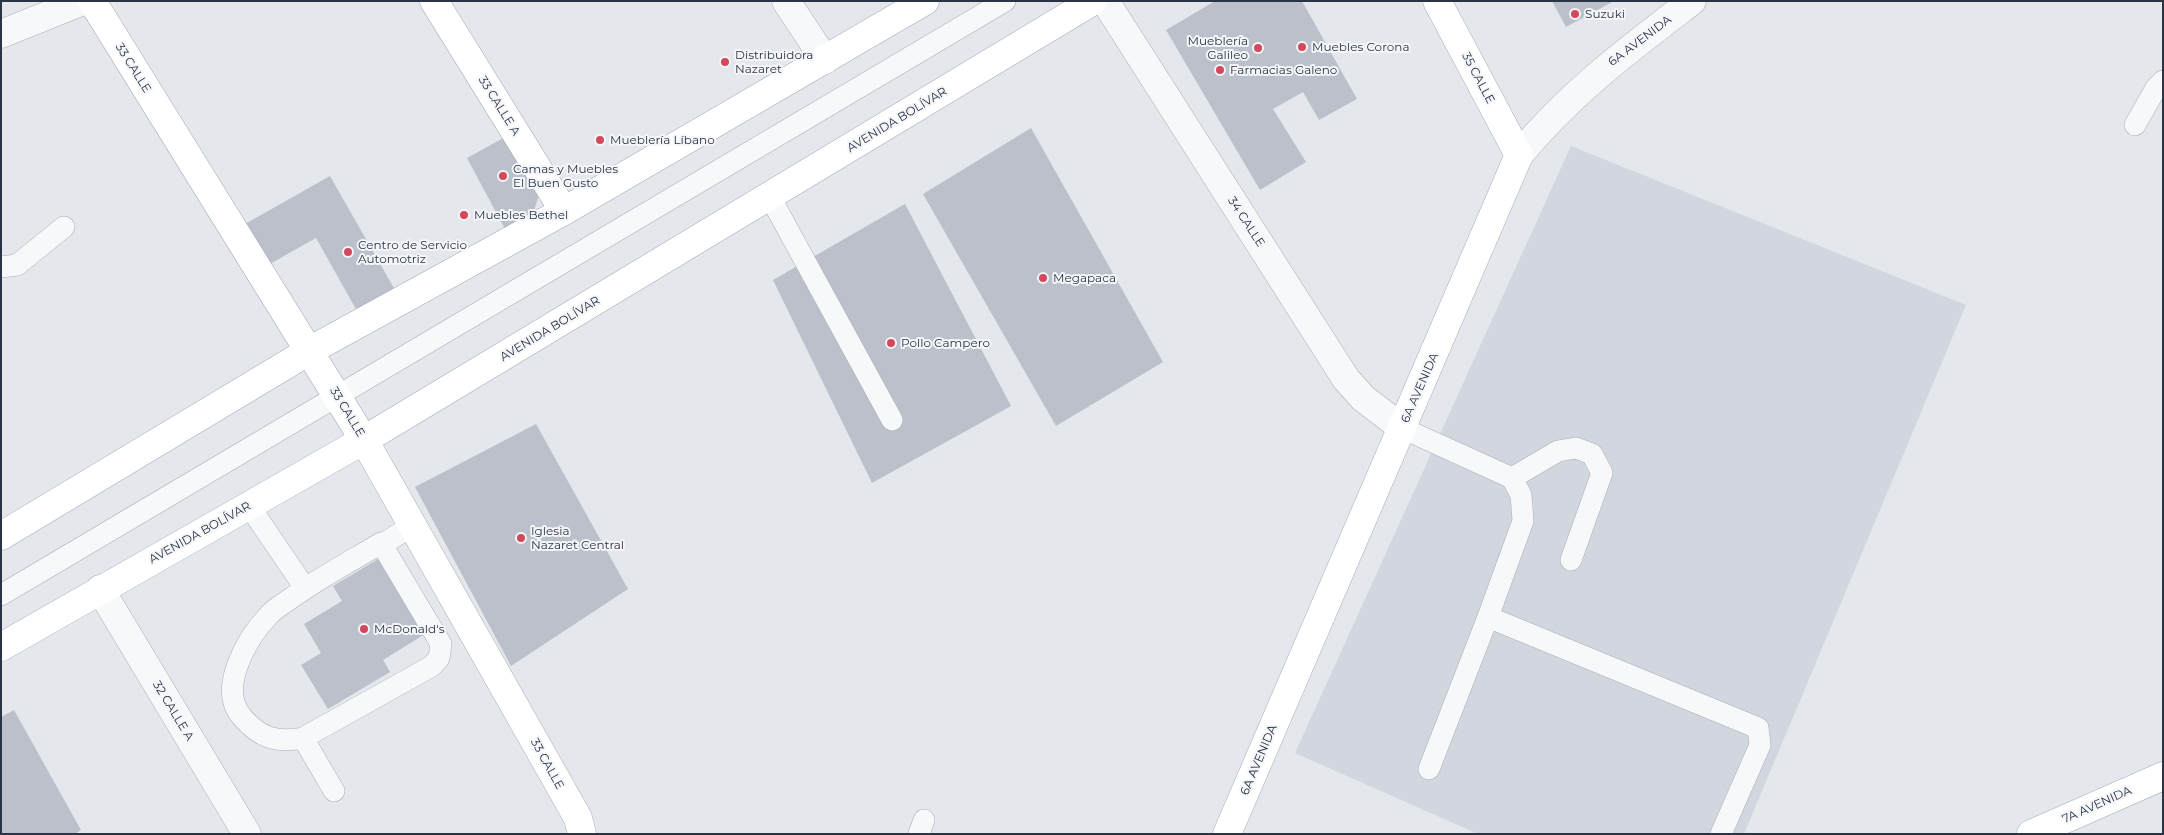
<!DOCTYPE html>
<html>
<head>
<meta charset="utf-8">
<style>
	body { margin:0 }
	#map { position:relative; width:2164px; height:835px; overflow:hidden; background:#e4e7ec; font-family:Montserrat,sans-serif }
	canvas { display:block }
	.frame { position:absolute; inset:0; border:2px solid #2b3445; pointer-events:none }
</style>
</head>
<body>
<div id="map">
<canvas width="2164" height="835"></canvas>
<div class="frame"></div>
</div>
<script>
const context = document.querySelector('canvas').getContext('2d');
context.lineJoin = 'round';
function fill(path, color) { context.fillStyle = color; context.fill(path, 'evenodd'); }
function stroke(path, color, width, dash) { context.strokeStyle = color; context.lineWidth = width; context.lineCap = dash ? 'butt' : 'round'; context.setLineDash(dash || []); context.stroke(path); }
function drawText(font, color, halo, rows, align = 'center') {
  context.font = font + ' Montserrat,sans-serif'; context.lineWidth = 4; context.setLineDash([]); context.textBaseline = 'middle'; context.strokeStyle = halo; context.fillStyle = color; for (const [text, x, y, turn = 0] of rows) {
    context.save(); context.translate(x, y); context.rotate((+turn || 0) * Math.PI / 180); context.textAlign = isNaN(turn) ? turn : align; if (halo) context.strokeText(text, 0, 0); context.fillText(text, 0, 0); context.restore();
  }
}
fill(new Path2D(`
	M1571 146 1966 305 1744 834H1478L1295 753Z`), '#d2d6de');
fill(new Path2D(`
	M1215 1H1302L1357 99 1319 120 1303 92 1273 109 1306 162 1260 190 1166 30Z
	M1552 1H1614L1566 27Z
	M1031 128 1163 362 1056 426 923 194Z
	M507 136 539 195 533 214 505 229 467 158Z
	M330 176 399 297 361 318 316 238 268 265 245 224Z
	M905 204 1011 406 872 483 773 280Z
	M536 424 628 589 511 666 415 487Z
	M378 559 425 634 383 660 390 672 328 709 301 665 321 653 304 624 342 601 333 586Z
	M14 710 81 830 75 834H1V717Z`), '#bbc0ca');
const lane = new Path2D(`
	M2135 125 2156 88 2163 81
	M770 197 892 420
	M1 267 17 265 64 227
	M1402 428 1512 478 1521 495 1523 521 1488 617 1429 769
	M1512 478 1558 451 1576 448 1592 454 1602 473 1571 560
	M252 504 258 519 305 588
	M381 543 441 644 439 658 432 666 303 738C276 743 260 738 242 717 217 689 247 638 269 615 274 609 283 604 290 599 319 578 351 561 381 543L386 542 413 525
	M1 595 1005 1
	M1488 617 1758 728 1760 745 1721 834
	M303 738 334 791
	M919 834 924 820`);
const street = new Path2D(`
	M786 1 825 60
	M1105 1 1346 379 1363 398 1402 428
	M1 34 83 1
	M1519 155C1571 92 1628 50 1692 1
	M100 589 247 834`);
const secondary = new Path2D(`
	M92 1 364 440 578 818 582 834
	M434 1 564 211
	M1227 834 1519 155 1437 1
	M2031 834 2163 776`);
const primary = new Path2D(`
	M1 536 309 351 564 211 925 1
	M1 647 364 440 1093 1`);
stroke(lane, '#a9aeb7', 22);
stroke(street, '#a9aeb7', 29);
stroke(secondary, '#a9aeb7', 29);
stroke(primary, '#a3abb8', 29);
stroke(lane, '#f7f8fa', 21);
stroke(street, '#f7f8fa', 28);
stroke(secondary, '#fff', 28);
stroke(primary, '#fff', 28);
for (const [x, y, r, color] of [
	[1575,14,5,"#d1495b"],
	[1302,47,5,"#d1495b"],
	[1258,48,5,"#d1495b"],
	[725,62,5,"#d1495b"],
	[1220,70,5,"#d1495b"],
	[600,140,5,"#d1495b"],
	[503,176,5,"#d1495b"],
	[464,215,5,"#d1495b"],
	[348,252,5,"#d1495b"],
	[1043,278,5,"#d1495b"],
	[891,343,5,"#d1495b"],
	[521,538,5,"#d1495b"],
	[364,629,5,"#d1495b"]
]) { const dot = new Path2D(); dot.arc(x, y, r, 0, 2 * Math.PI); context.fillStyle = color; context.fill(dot); stroke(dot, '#f4f6f9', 2); }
drawText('12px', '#2b3445', '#f4f6f9', [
	["Suzuki",1585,14],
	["Mueblería",1248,41,"right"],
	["Galileo",1248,55,"right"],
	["Muebles Corona",1312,47],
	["Distribuidora",735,55],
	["Nazaret",735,69],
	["Farmacias Galeno",1230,70],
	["Mueblería Líbano",610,140],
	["Camas y Muebles",513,169],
	["El Buen Gusto",513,183],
	["Muebles Bethel",474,215],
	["Centro de Servicio",358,245],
	["Automotriz",358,259],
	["Megapaca",1053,278],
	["Pollo Campero",901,343],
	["Iglesia",531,531],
	["Nazaret Central",531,545],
	["McDonald's",374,629]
], 'left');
drawText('12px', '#2b3445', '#f4f6f9', [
	["6A AVENIDA",1640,41,-37],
	["33 CALLE",133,68,58],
	["35 CALLE",1478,78,62],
	["33 CALLE A",499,106,58],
	["AVENIDA BOLÍVAR",897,120,-31],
	["34 CALLE",1246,222,57],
	["AVENIDA BOLÍVAR",550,329,-31],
	["6A AVENIDA",1420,388,-66],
	["33 CALLE",347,412,59],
	["AVENIDA BOLÍVAR",200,533,-29],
	["32 CALLE A",173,711,59],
	["6A AVENIDA",1259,760,-67],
	["33 CALLE",547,764,61],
	["7A AVENIDA",2097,805,-24]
]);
</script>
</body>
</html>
